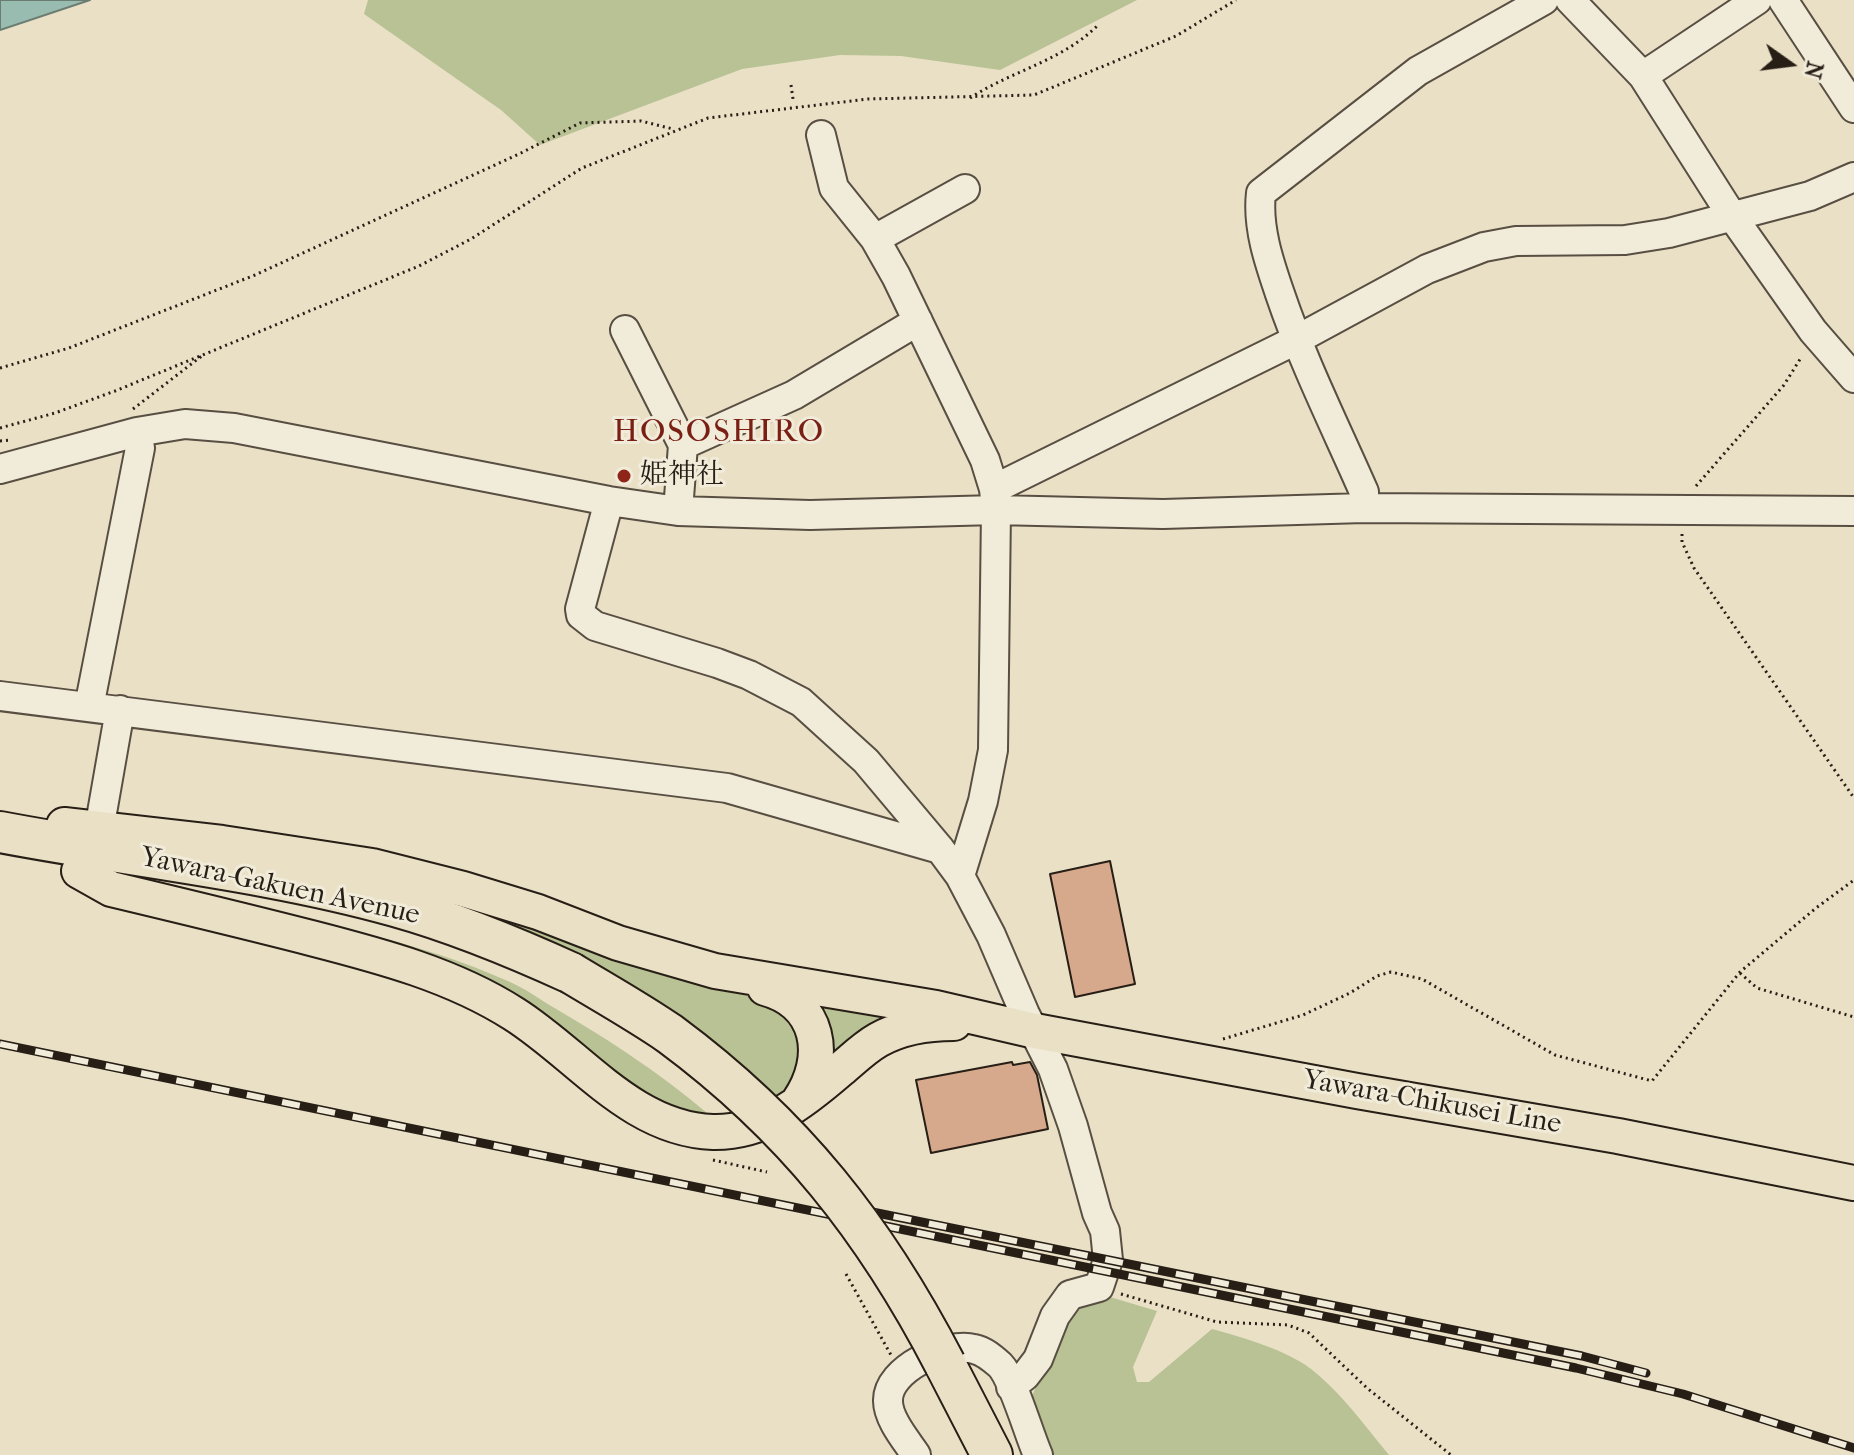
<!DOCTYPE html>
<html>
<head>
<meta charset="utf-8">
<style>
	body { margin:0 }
	#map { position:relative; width:1854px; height:1455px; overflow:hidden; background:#eae0c6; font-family:"IM FELL French Canon",serif }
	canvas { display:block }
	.north { position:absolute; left:1750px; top:24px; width:80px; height:80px; -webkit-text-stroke:6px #f1ebda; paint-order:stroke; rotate:104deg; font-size:22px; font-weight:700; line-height:32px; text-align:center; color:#271e16 }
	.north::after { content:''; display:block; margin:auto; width:28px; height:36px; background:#271e16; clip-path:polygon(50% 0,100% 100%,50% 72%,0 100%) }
</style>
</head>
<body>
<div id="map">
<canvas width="1854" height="1455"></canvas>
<div class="north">N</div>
</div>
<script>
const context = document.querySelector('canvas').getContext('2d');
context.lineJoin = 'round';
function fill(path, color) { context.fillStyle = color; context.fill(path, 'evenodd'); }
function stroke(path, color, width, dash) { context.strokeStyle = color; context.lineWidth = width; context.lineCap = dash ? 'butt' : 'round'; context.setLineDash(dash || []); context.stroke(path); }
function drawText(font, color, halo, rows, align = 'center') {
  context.font = font + ' "IM FELL French Canon","Noto Serif JP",serif'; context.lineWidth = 6; context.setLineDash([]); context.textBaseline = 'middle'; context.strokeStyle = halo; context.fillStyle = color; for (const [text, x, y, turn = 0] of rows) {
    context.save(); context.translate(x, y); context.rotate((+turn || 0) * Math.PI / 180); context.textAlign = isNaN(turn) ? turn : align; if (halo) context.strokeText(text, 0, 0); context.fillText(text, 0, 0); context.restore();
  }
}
fill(new Path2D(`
	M368 0H1137L1000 70 901 56 840 55 742 69 540 145 501 110 364 14Z
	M319 864 781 1000 810 1062 775 1107 693 1037Z
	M217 903C317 922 417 940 510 982 524 988 538 998 551 1006 613 1042 666 1077 720 1124L660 1113 542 1026Z
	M831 1002 904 1018 858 1044 826 1054 809 1006Z
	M1100 1294 1157 1311 1133 1367 1137 1382H1149L1212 1329C1241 1337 1273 1346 1299 1361 1332 1380 1365 1426 1389 1455H1047L1027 1409 1054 1341 1070 1310Z`), '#b8c294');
const water = new Path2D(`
	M0 0H90L0 30Z`);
fill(water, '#98bdb0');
stroke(water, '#6b7d72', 2);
const building = new Path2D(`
	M1110 861 1135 984 1075 997 1050 874Z
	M1012 1062 1013 1065 1030 1062 1037 1075 1048 1129 931 1153 916 1080Z`);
fill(building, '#d6a98d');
stroke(building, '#271e16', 2);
const minor = new Path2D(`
	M1570 0 1643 76 1732 216 1813 331 1854 378
	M1783 0 1854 108
	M1643 76 1757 0
	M821 135 834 188 875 239 896 276 985 460 994 489 996 510 993 750 983 801 960 876
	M875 239 965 189
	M625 330 683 445 678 511
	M683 445 794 395 918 321
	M0 469 137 432 185 424 234 428 609 501 678 511 810 515 996 510 1163 514 1364 508 1854 511
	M994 489 1296 340 1427 269 1484 247 1516 241 1625 240 1669 233 1810 196 1854 177
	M609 501 580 609 581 615 595 626 717 663 749 675 801 702 866 761 940 849 960 876 991 935 1025 1014 1053 1069 1073 1126 1097 1213 1105 1231 1108 1260 1099 1287 1070 1295 1055 1316 1038 1359 1025 1376 1011 1387
	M1364 508V492C1335 426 1303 362 1280 294 1269 262 1257 227 1261 193L1418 71 1544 0
	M0 696 727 788 940 849
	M89 707 140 448 137 432
	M96 847 120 710
	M916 1455C906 1440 888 1419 888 1401 887 1369 946 1342 974 1349 984 1351 992 1358 1000 1365 1013 1378 1029 1435 1038 1455`);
const major = new Path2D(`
	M64 825 222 843 372 866 463 889 538 912 618 943 715 971 936 1008 1035 1031 1357 1091 1618 1136 1854 1183
	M79 871 111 889C178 905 245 921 311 938 381 956 453 975 514 1014 579 1055 631 1129 713 1132 764 1133 803 1102 840 1070 852 1060 864 1048 878 1040 901 1027 927 1023 954 1023
	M765 988C820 1003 829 1057 799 1101`);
const highway = new Path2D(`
	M0 832C131 857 266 870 395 906 456 923 514 947 571 973
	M945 1364 992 1455`);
stroke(minor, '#584e42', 32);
stroke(major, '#271e16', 38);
stroke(highway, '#271e16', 44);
stroke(new Path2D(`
	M791 85 793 99
	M970 98C1013 70 1063 61 1099 24
	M0 368 69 348 255 275 519 154 580 123 641 121 673 129
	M133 409 203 355
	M0 428 55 413 115 391 419 266 471 239 582 168 708 118 868 99 1034 95 1176 36 1236 0
	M0 441 12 440
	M1696 486 1784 385 1802 356
	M1682 534V542L1694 568 1854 798
	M1740 973 1757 988 1854 1017
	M1223 1039 1303 1015 1350 993 1377 976 1391 972 1422 979 1555 1055 1652 1081 1740 972 1816 908 1854 880
	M713 1160 767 1172
	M846 1274 891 1355
	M1121 1294 1217 1322 1288 1325 1309 1333 1367 1388 1451 1455`), '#271e16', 3, [2, 4]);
stroke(minor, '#f1ebda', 28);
stroke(major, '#eae0c6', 34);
stroke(highway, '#eae0c6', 40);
const rail = new Path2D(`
	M0 1044 1576 1368 1683 1394 1854 1448
	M823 1202 1582 1356 1646 1373`);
stroke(rail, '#271e16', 9);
stroke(rail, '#f1ebda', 6, [18]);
const highwayBridge = new Path2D(`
	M571 973C604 993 638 1012 670 1034 793 1125 875 1229 945 1364`);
stroke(highwayBridge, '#271e16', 44, []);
stroke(highwayBridge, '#eae0c6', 40);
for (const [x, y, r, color] of [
	[624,476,8,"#8f2418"]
]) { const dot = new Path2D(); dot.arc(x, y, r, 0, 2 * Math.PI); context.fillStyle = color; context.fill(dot); stroke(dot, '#f1ebda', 3); }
drawText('28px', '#271e16', '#f1ebda', [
	["姫神社",640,476]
], 'left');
drawText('28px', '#271e16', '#f1ebda', [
	["Yawara-Gakuen Avenue",280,887,12],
	["Yawara-Chikusei Line",1432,1103,10]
]);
context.letterSpacing = '2px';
drawText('32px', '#7a1f14', '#f1ebda', [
	["HOSOSHIRO",719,433]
]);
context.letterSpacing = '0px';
</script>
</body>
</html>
